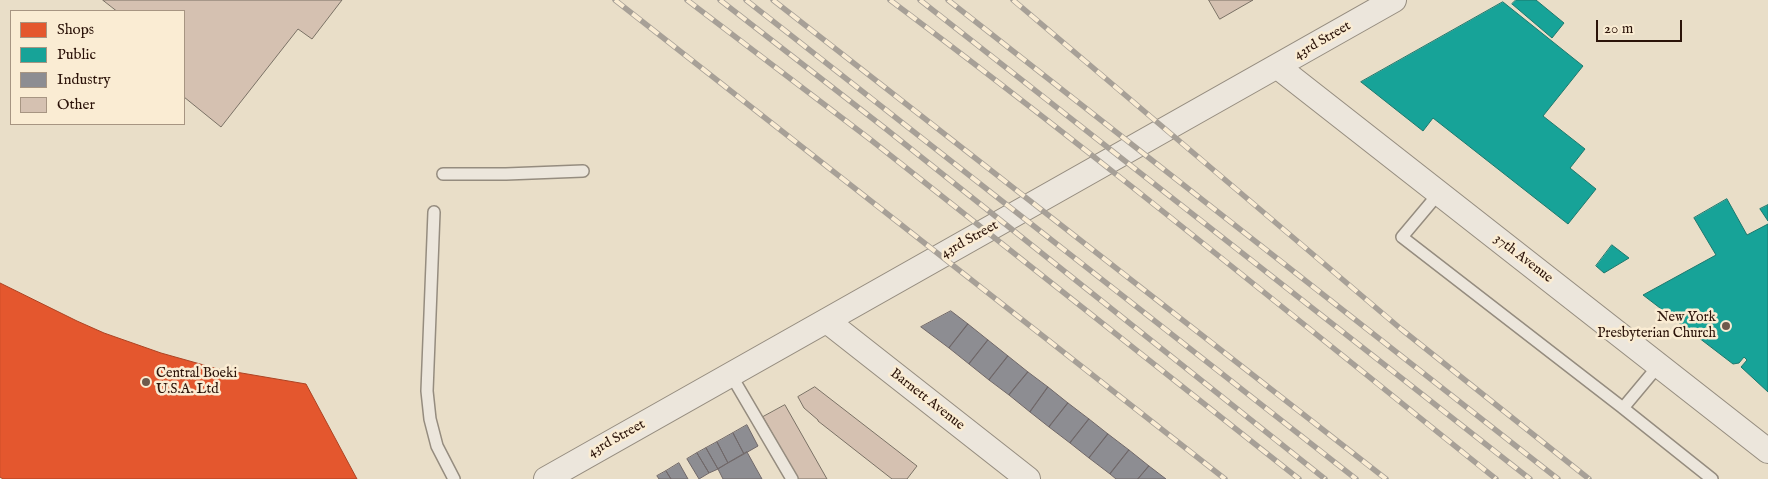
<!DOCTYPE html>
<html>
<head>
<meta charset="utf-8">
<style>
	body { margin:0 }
	#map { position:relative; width:1768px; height:479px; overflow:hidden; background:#e9dec8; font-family:"IM FELL English",serif }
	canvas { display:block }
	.legend { position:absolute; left:10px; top:10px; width:175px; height:115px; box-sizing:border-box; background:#faecd3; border:1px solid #a79582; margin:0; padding:6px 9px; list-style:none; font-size:15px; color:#2b1309 }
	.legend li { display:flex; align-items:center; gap:10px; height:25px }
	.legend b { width:25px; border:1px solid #a79582 }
	.scale { position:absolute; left:1596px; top:20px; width:86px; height:22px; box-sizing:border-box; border:2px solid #2b1309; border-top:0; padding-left:6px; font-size:15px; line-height:18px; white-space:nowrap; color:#2b1309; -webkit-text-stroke:4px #faecd3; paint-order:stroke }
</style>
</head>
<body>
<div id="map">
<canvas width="1768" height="479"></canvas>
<ul class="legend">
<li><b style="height:14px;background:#e4572e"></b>Shops</li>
<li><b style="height:14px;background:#17a398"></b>Public</li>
<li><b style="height:14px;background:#8d8d92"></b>Industry</li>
<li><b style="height:14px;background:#d5c1b1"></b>Other</li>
</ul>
<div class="scale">20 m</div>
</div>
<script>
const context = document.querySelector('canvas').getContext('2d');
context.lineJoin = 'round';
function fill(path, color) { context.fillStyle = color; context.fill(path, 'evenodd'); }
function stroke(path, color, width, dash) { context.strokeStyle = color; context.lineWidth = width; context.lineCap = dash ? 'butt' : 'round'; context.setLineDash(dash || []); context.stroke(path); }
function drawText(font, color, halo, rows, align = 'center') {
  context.font = font + ' "IM FELL English",serif'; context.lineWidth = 5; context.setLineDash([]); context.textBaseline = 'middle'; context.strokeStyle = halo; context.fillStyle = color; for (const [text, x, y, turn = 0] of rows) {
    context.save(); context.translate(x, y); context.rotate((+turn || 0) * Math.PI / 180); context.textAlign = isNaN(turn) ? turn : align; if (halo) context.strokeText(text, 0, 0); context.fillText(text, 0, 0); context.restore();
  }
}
const shops = new Path2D(`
	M0 283 77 321 104 333 161 353 218 369 306 384 357 479H3L0 477Z`);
fill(shops, '#e4572e');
stroke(shops, '#ac4323', 1);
const public = new Path2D(`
	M1516 0H1536L1564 23 1552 38 1512 4Z
	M1503 2 1583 66 1543 116 1585 149 1570 168 1596 189 1568 224 1433 118 1423 131 1361 82Z
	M1727 199 1747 235 1768 224V392L1741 367 1747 360 1744 357 1739 363 1733 364 1643 295 1716 255 1694 218Z
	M1768 205V221L1760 209Z
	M1612 245 1629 258 1604 273 1596 266Z`);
fill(public, '#17a398');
stroke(public, '#1d786d', 1);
const industry = new Path2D(`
	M951 311 968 324 949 348 921 327Z
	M968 324 988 340 969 364 949 348Z
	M988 340 1008 356 989 380 969 364Z
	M1008 356 1028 372 1009 395 989 380Z
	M1028 372 1048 387 1030 412 1009 395Z
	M1048 387 1068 403 1049 427 1030 412Z
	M1068 403 1089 419 1070 443 1049 427Z
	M1089 419 1108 434 1089 458 1070 443Z
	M747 425 758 446 744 454 733 433Z
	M733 433 744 454 728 463 717 442Z
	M1108 434 1129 450 1110 474 1089 458Z
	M717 442 728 463 718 469 706 448Z
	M706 448 718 469 709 473 697 453Z
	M1129 450 1149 466 1138 479H1116L1110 474Z
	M747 452 762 479H723L718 469Z
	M697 453 709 473 699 479 687 459Z
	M679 463 688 479H671L666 471Z
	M1149 466 1166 479H1138Z
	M666 471 671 479H659L657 476Z`);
fill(industry, '#8d8d92');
stroke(industry, '#706869', 1);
const building = new Path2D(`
	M103 0H342L312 39 298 29 221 127 184 97V11H117Z
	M1209 0H1253L1220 19Z
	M815 387 917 466 907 479H892L818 421V420L804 408 798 397Z
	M785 405 827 479H798L763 417Z`);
fill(building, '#d5c1b1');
stroke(building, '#7a7165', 1);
const service = new Path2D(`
	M443 174H506L583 171
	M1439 193 1402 237 1623 408
	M434 212 427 391 430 419 437 446 454 479
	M1659 365 1623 408 1712 479
	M731 375 792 479`);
const minor = new Path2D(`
	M1278 67 1768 451
	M827 321 1028 479
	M546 479 1394 0`);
stroke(service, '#958c7f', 14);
stroke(minor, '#958c7f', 26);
stroke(service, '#ece6dc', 11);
stroke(minor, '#ece6dc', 24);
const rail = new Path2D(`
	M615 0 1225 479
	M687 0 871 140 1299 479
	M720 0 886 129 1325 479
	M746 0 1356 479
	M773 0 1386 479
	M890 0C1096 154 1295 318 1496 479
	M920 0 1530 479
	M948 0 1558 479
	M1013 0 1401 329 1589 479`);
stroke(rail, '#a7a097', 5.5);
stroke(rail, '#faecd3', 4, [11]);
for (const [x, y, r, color] of [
	[1726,326,5,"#6e5a4c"],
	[146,382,5,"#6e5a4c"]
]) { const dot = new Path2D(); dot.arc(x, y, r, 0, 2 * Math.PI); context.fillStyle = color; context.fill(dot); stroke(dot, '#faecd3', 2); }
drawText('14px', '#2b1309', '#faecd3', [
	["43rd Street",1323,41,-30],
	["43rd Street",970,240,-29],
	["37th Avenue",1523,259,38],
	["Barnett Avenue",927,400,38],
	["43rd Street",617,439,-29]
]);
drawText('14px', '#2b1309', '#faecd3', [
	["New York",1716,318],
	["Presbyterian Church",1716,334],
	["Central Boeki",156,374,"left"],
	["U.S.A. Ltd",156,390,"left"]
], 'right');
</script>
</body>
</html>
